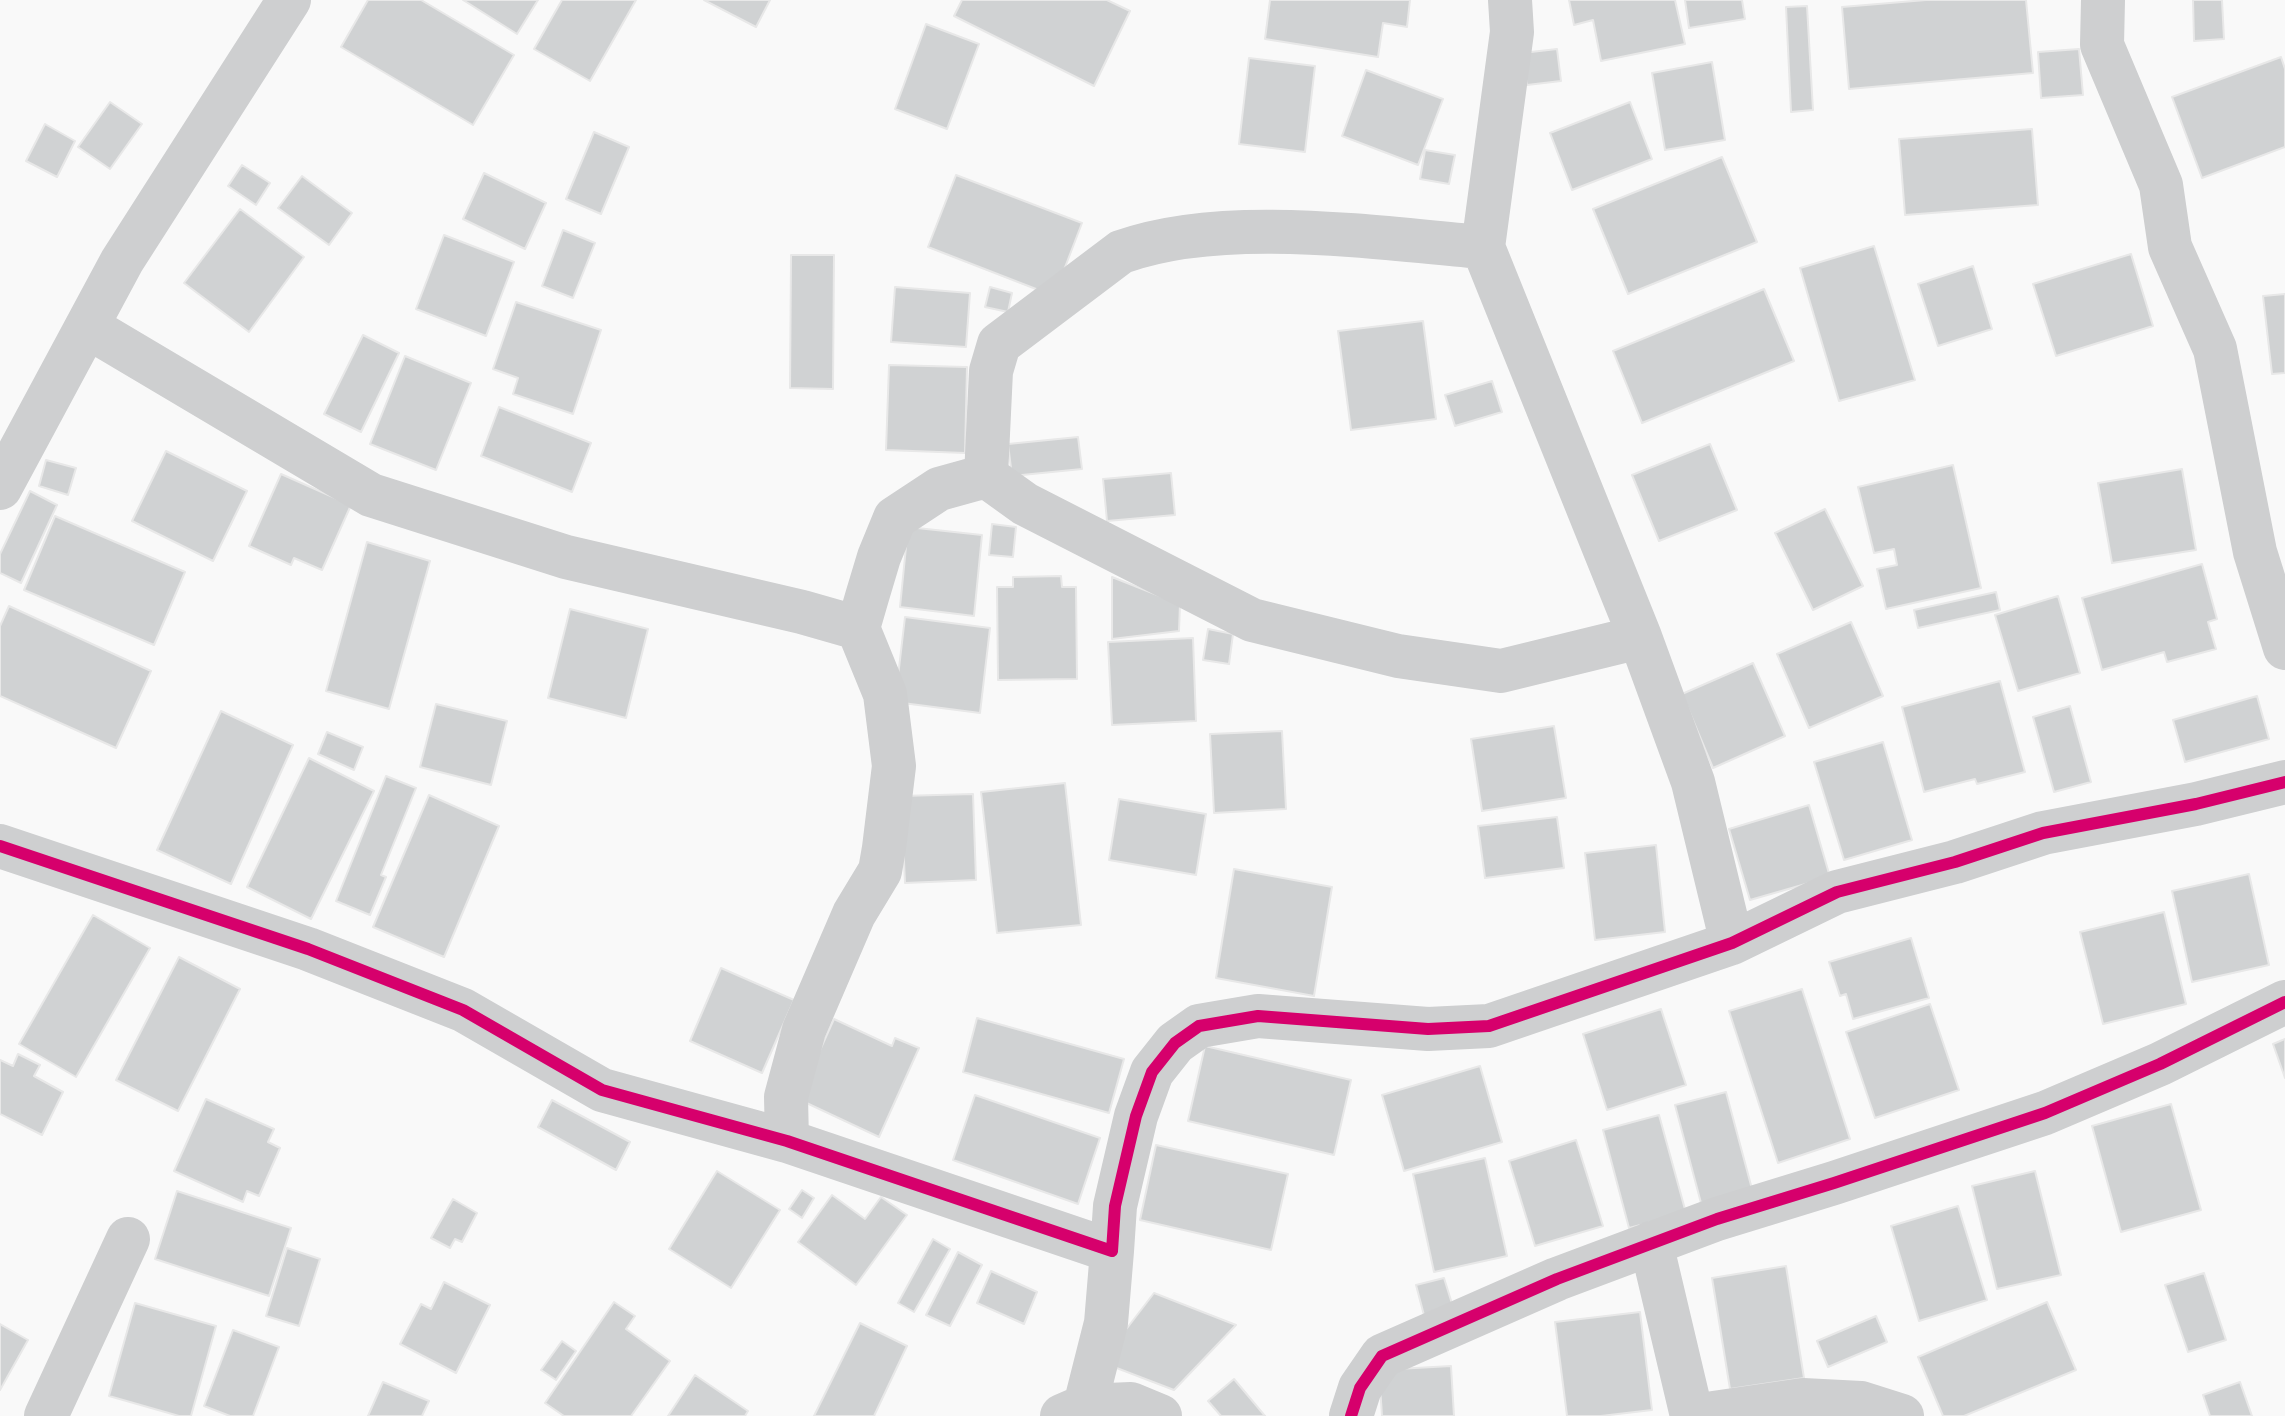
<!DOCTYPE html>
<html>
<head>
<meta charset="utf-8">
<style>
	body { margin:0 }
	canvas { display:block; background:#f9f9f9 }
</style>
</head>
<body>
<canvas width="2285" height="1416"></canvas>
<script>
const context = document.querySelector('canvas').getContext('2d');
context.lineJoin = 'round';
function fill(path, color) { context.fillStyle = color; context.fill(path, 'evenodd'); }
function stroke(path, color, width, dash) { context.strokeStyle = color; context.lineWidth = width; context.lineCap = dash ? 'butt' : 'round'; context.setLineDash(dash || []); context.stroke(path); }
const building = new Path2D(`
	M368 0H421L514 55 473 125 341 47Z
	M463 0H538L517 34Z
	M562 0H636L590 81 534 49Z
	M704 0H770L756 27Z
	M962 0H1107L1130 11 1094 86 954 16Z
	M1270 0H1410L1407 27 1383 23 1378 57 1265 39Z
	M1569 0H1675L1685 44 1601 61 1593 20 1574 25Z
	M1685 0H1742L1745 19 1689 28Z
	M1926 0H2026L2033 73 1849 89 1842 7Z
	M2193 0H2222L2224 39 2194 41Z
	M1807 6 1813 110 1791 112 1786 7Z
	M926 24 979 44 947 129 895 109Z
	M1557 49 1561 81 1527 85 1522 53Z
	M2079 49 2083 95 2041 98 2038 52Z
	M2281 57 2285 69V147L2202 178 2172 97Z
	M1249 58 1315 66 1305 152 1239 144Z
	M1712 62 1725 140 1665 150 1652 73Z
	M1366 70 1443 99 1418 165 1342 136Z
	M110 102 142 124 110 169 78 147Z
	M1630 102 1652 159 1572 190 1550 133Z
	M45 124 75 141 57 177 26 161Z
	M2032 129 2038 205 1905 215 1899 139Z
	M594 132 629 147 601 214 566 199Z
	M1425 150 1455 155 1449 184 1420 179Z
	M1722 157 1757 242 1628 294 1593 209Z
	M242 165 270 183 256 205 228 186Z
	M484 173 546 203 525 249 463 219Z
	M956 175 1082 223 1054 296 928 247Z
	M302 176 352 213 329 245 278 208Z
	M240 209 304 257 249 332 184 283Z
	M563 230 595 243 573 298 542 286Z
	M444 235 514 262 486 336 416 309Z
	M1874 246 1915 380 1839 401 1800 268Z
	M2131 254 2153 326 2056 356 2033 284Z
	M791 255H834L833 389 790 388Z
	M1973 266 1992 329 1938 346 1918 284Z
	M895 287 970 293 966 347 891 342Z
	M990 287 1012 293 1008 312 985 307Z
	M1764 289 1794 361 1642 423 1613 351Z
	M2285 294V373L2272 374 2263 296Z
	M516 302 601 330 573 414 513 394 518 378 493 369Z
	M1423 321 1436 419 1351 430 1338 331Z
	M363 335 399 353 361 432 324 414Z
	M405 356 471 383 436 470 370 444Z
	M889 365 967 367 965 453 886 450Z
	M1492 381 1502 412 1455 426 1445 395Z
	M499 407 591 443 572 492 481 456Z
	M1078 437 1082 469 1012 476 1008 444Z
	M1710 444 1737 510 1659 541 1632 475Z
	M166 451 247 491 213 561 132 521Z
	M46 460 76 468 68 495 39 486Z
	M1953 465 1981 588 1886 609 1877 569 1897 565 1894 549 1874 553 1858 487Z
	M2182 469 2196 550 2112 563 2098 483Z
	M1171 473 1175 515 1107 521 1103 479Z
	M281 474 351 505 322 570 294 558 291 565 249 546Z
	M30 491 57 505 21 583 0 573V554Z
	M1825 509 1863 586 1813 610 1775 533Z
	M55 516 185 572 154 645 24 590Z
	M992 524 1016 527 1013 557 989 555Z
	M908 527 982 535 974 616 900 607Z
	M367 542 430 561 389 709 326 691Z
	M2202 564 2217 619 2208 622 2216 649 2167 662 2164 652 2102 670 2082 598Z
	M1061 576 1062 587H1076L1077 679 998 680 997 587H1013V577Z
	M1112 577 1180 604 1179 631 1112 639Z
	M1996 592 2000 610 1918 628 1914 610Z
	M2058 596 2080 673 2018 691 1995 615Z
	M9 606 151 671 116 748 0 696V626Z
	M570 609 648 629 626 718 548 698Z
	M905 617 990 628 980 713 895 702Z
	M1851 622 1883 696 1809 728 1777 654Z
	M1208 629 1233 634 1229 664 1203 660Z
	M1193 638 1196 721 1112 725 1108 642Z
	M1753 663 1785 736 1713 768 1682 694Z
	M2000 681 2025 772 1977 784 1975 779 1924 792 1902 707Z
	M2257 696 2269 739 2185 762 2173 720Z
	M436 704 507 721 491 785 420 767Z
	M2070 706 2091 782 2054 792 2033 717Z
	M221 711 293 745 231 884 157 850Z
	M1554 726 1566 798 1482 811 1471 739Z
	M1282 731 1286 809 1214 813 1210 734Z
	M327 732 363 747 354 770 318 754Z
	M1883 742 1912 840 1844 860 1814 762Z
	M309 758 374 791 311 919 247 887Z
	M386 776 416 788 381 875 386 877 370 915 336 901Z
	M1065 783 1081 925 997 933 981 792Z
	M973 794 976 880 905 883 901 796Z
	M429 795 499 826 444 957 373 927Z
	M1119 799 1206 814 1196 875 1109 860Z
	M1809 805 1830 877 1750 900 1729 829Z
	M1557 817 1564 868 1485 878 1478 826Z
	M1656 845 1665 932 1595 940 1585 853Z
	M1234 869 1332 887 1314 996 1216 978Z
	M2249 874 2269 965 2192 982 2172 891Z
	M2164 912 2186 1004 2103 1024 2080 932Z
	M93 915 150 948 76 1077 19 1044Z
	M1911 938 1929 998 1853 1019 1846 994 1840 996 1829 962Z
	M179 957 240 989 178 1111 116 1080Z
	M721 968 794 1000 762 1073 690 1041Z
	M1802 989 1850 1139 1778 1163 1729 1011Z
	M1930 1004 1959 1090 1875 1118 1846 1032Z
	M1661 1009 1686 1085 1607 1110 1583 1034Z
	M977 1018 1124 1059 1109 1113 963 1072Z
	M834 1019 892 1046 895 1038 919 1048 879 1137 798 1099Z
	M2285 1039V1078L2273 1044Z
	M1205 1046 1351 1080 1334 1155 1188 1121Z
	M18 1054 40 1065 34 1076 63 1092 42 1135 0 1114V1060L13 1066Z
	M1480 1066 1502 1142 1404 1171 1382 1095Z
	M1726 1092 1752 1189 1701 1203 1675 1105Z
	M975 1095 1100 1138 1078 1204 953 1160Z
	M206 1099 274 1129 268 1142 280 1148 259 1196 247 1191 243 1202 174 1171Z
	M552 1100 630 1142 616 1170 538 1127Z
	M2171 1104 2201 1210 2121 1232 2092 1126Z
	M1659 1115 1686 1213 1629 1228 1603 1130Z
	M1576 1140 1603 1226 1535 1246 1509 1161Z
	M1156 1145 1288 1174 1271 1250 1140 1220Z
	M1485 1158 1507 1256 1434 1272 1413 1174Z
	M717 1171 780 1210 731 1288 669 1249Z
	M2035 1171 2061 1275 1997 1289 1972 1186Z
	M802 1190 814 1198 802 1218 789 1209Z
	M177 1191 291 1228 269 1296 155 1259Z
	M832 1195 865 1219 881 1197 907 1215 856 1285 798 1242Z
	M453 1199 477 1213 462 1242 455 1239 450 1248 431 1238Z
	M1958 1206 1987 1300 1919 1321 1891 1226Z
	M933 1239 950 1249 914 1312 898 1303Z
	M287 1248 320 1259 299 1326 266 1316Z
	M958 1252 982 1265 950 1326 926 1315Z
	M1786 1266 1804 1378 1730 1389 1712 1278Z
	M991 1271 1037 1292 1024 1324 977 1303Z
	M2204 1273 2226 1340 2188 1352 2165 1285Z
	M1444 1278 1454 1310 1425 1319 1416 1285Z
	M444 1282 490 1305 456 1373 400 1344 421 1304 431 1309Z
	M1154 1293 1236 1325 1174 1390 1101 1362Z
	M614 1302 635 1316 626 1329 670 1361 631 1416H564L545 1403Z
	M2047 1302 2076 1370 1964 1416H1943L1918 1357Z
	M135 1303 216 1326 191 1416H179L109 1396Z
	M1640 1312 1652 1410 1601 1416H1567L1555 1322Z
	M1876 1316 1887 1342 1828 1367 1817 1341Z
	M860 1323 907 1346 874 1416H814Z
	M0 1324 28 1340 0 1390Z
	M233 1330 279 1347 253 1416H230L204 1406Z
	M562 1341 576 1351 556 1380 541 1370Z
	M1451 1366 1454 1416H1382L1379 1370Z
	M695 1375 748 1411 745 1416H668Z
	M1234 1379 1265 1416H1221L1208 1401Z
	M383 1382 429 1401 422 1416H368Z
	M2240 1382 2252 1416H2210L2203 1395Z`);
fill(building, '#d0d2d3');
stroke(building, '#e8e8e8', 2);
stroke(new Path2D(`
	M1510 0 1512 32 1483 247 1640 637 1693 782 1732 943
	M2103 0 2102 45 2161 185 2170 247 2215 349 2255 552 2285 648
	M88 327 371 495 566 557 802 612 858 628
	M986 476 1025 504 1252 620 1398 656 1501 671 1640 637
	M986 476 991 371 999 344 1121 252C1223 215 1376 238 1483 247
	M0 488 122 261 289 0
	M0 846 308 949 463 1010 602 1090 787 1141 1112 1251 1115 1206 1136 1116 1152 1072 1175 1043 1199 1026 1258 1016 1428 1029 1489 1026 1732 943 1837 892 1955 862 2043 833 2196 804 2285 782
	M787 1141 786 1097 804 1030 854 914 880 871 884 848 894 766 885 694 858 628 867 597 879 557 895 518 939 489 986 476
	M1651 1243 1692 1416
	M1085 1406 1106 1323 1112 1251
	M46 1416 128 1239
	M1062 1416 1085 1406 1131 1404 1160 1416
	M1351 1416 1360 1388 1382 1356 1557 1279 1717 1219 1834 1183 2045 1113 2160 1064 2285 1002
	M1693 1416 1803 1400 1861 1403 1902 1416`), '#cecfd0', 44);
stroke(new Path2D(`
	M0 846 308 949 463 1010 602 1090 787 1141 1112 1251 1115 1206 1136 1116 1152 1072 1175 1043 1199 1026 1258 1016 1428 1029 1489 1026 1732 943 1837 892 1955 862 2043 833 2196 804 2285 782
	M1351 1416 1360 1388 1382 1356 1557 1279 1717 1219 1834 1183 2045 1113 2160 1064 2285 1002`), '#d6006c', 12);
</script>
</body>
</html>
